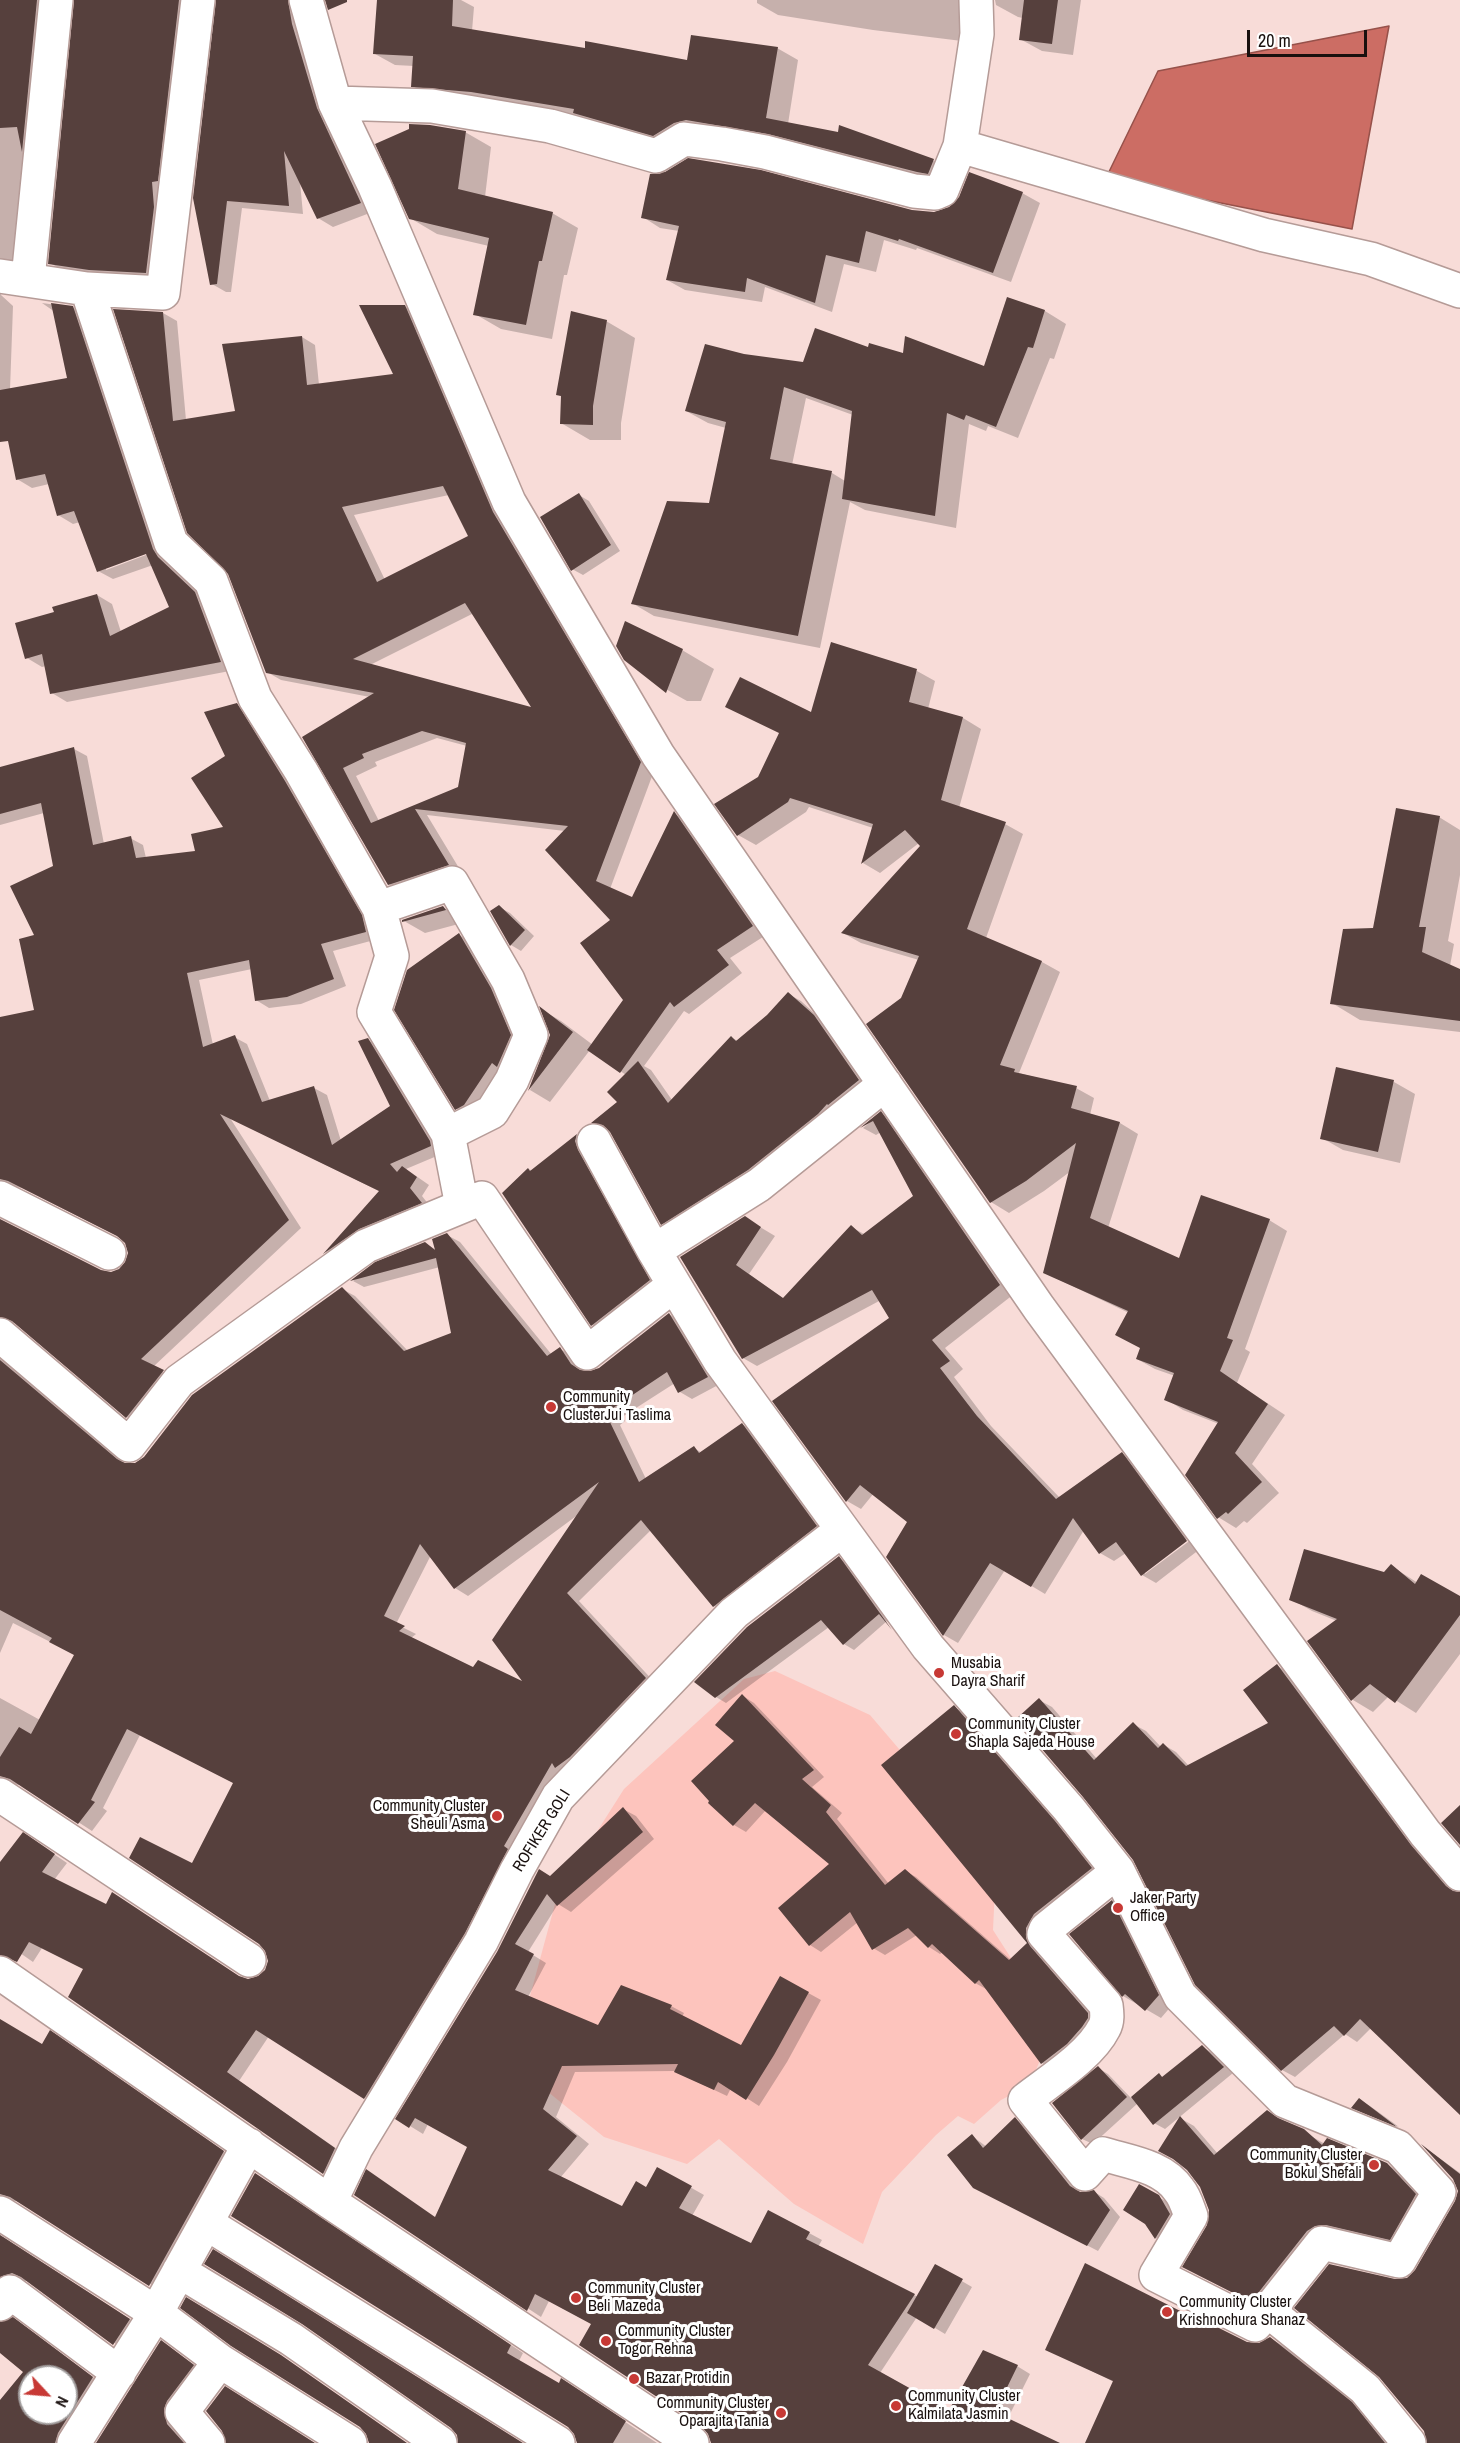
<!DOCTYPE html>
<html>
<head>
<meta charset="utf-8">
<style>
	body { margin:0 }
	#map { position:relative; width:1460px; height:2443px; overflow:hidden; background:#f8dcd8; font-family:"Archivo Narrow",sans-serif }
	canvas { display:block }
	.north { position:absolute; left:18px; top:2365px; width:60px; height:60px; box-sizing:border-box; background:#fff; border:2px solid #a39f9f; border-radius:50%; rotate:116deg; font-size:16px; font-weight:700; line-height:24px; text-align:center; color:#19100e }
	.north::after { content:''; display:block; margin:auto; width:21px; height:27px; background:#c73935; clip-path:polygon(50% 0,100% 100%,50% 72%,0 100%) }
	.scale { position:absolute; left:1247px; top:30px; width:120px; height:27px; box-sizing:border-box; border:3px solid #19100e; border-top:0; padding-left:8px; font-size:18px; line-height:21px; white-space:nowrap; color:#19100e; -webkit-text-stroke:4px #fff; paint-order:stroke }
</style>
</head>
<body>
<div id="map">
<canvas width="1460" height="2443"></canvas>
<div class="north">N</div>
<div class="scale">20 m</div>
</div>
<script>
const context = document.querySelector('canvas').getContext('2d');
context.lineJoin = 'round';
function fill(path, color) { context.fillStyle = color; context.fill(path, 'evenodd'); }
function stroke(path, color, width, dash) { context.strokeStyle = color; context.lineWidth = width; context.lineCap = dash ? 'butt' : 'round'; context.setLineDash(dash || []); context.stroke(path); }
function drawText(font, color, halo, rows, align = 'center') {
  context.font = font + ' "Archivo Narrow",sans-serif'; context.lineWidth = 6; context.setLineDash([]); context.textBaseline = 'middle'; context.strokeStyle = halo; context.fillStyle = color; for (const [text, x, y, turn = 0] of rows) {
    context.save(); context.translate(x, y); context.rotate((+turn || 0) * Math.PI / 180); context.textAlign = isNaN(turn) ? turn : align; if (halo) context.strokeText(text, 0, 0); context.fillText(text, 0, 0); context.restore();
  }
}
fill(new Path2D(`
	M775 1671 870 1715 981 1845 996 1866 993 1930 1054 2025 1030 2085 1001 2100 974 2124 958 2116 936 2135 882 2192 863 2244 794 2204 719 2139 687 2164 604 2137 538 2084 527 2007 558 1893 624 1789 744 1679Z`), '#fdc4bd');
const water = new Path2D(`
	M1389 26 1352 229 1105 180 1158 71Z`);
fill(water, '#cc6d64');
stroke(water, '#96514a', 1.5);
fill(new Path2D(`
	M0 0H59L33 237 16 227 15 269 0 284Z
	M76 0H201L165 283 69 274 50 263Z
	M218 0H303L375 211 333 227 318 218 300 182 303 214 242 208 231 292H226L212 284Z
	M378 0H461L474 7 472 31 586 50 689 61 777 48 798 60 788 124 839 134 840 127 934 161 954 173 949 184 675 147 595 124 585 118 493 103 433 98 413 86 414 66 395 65 375 54Z
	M757 0H984L970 42 873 30 778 15 757 3Z
	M995 0H1081L1073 55 1042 51 1020 39 1023 18 1018 17 996 5Z
	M465 132 491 147 485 197 552 213 578 228 567 275H564L552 339 501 329 475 314 489 246 437 234 410 218Z
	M1022 193 1040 203 1011 282 917 248 916 250 884 240 876 272 844 264 832 312 765 287 762 302 685 290 667 280 679 231 660 228 643 217 912 211 934 213Z
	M0 288 1 295 13 306 10 390 69 379 55 312 42 303 72 307 88 316 210 602 235 670 67 702 52 693 46 666 42 667 27 658 56 613 97 595 112 604 121 632 171 607 153 565 113 579 98 571 80 522 73 524 58 515 49 484 32 488 17 479 6 419 0 437ZM153 550 154 552 106 570V567Z
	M1008 299 1045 311 1066 324 1054 359 1050 358 1018 438 988 426 986 431 969 424 956 528 865 510 850 502 820 648 654 616 632 603 710 504 726 428 708 423 686 411 743 355 804 364 869 349 984 368ZM806 398 853 415 845 481 832 473 792 465Z
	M404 306 419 314 654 771 610 889 633 899 675 814 688 821 766 935 730 958 742 973 689 1014 684 1011 644 1066 651 1070 672 1100 732 1038 738 1041 768 1016 788 994 801 1001 826 1024 871 1088 675 1231 662 1223 611 1130 593 1123 619 1103 626 1075 590 1050 550 1102 530 1090 551 1036 542 1010 561 1021 593 1045 625 1000 612 921 565 831 427 815 462 873 403 892 389 884 304 738 370 697 281 680 267 672 230 573 116 311 163 313 177 321 186 420 237 412 302 337 315 345 319 385 395 375ZM449 495 470 537 385 580 354 515ZM474 613 535 710 370 665ZM437 738 467 746 459 788 379 821 356 776 377 766 375 762Z
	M606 321 635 338 621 423V440H590L561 423 562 397 557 394Z
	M579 495 589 501 620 551 583 575 572 569Z
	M682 650 714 669 701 701H687L655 683Z
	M917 671 935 681 928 709 963 718 981 729 959 808 1005 824 1023 834 986 938 1042 962 1060 972 1019 1073 1076 1088 1094 1098 1090 1115 1120 1123 1138 1134 1108 1228 1180 1260 1269 1220 1287 1231 1245 1349 1250 1352 1237 1383 1285 1415 1252 1464 1279 1493 1247 1523 1244 1521 1236 1528 1218 1517 1219 1424 1183 1410 1166 1399 1175 1376 1155 1369 1137 1359 1142 1348 1129 1313 1045 1273 1071 1171 1044 1191 1009 1213 991 1202 902 999 919 960 861 943 843 933 922 846 919 843 880 873 863 863 873 828 809 807 806 812 756 845 738 835 759 778 812 714Z
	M237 705 250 712 378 939 333 951 346 986 301 1004 269 1008 256 1000 252 969 199 980 213 1045 234 1037 247 1044 270 1101 314 1088 327 1095 341 1141 392 1107 368 1040 381 1047 444 1153 406 1169 429 1185 422 1196 433 1210 337 1260 325 1254 381 1192 230 1118 301 1228 153 1367 176 1378 140 1424 127 1417 17 1323 8 1324 0 1329V1220L101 1271 111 1273 120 1270 127 1263 129 1251 126 1241 121 1238 22 1188 12 1186 0 1193V1019L35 1011 55 866 44 813 0 825V769L74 749 87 756 104 844 130 838 143 845 146 858 197 853 226 828 227 757Z
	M1439 817 1460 830V875L1448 941 1454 944 1450 966 1460 971V1032L1360 1020 1332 1003Z
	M443 907 466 922 425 933 404 921Z
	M499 907 510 913 534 936 521 951 511 945Z
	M459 935 475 944 526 1045 472 1118 456 1108Z
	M1394 1082 1415 1094 1400 1163 1343 1150 1322 1138Z
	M881 1113 895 1121 1014 1294 945 1348 963 1369 954 1377 991 1426 1060 1498 1122 1454 1136 1462 1191 1536 1145 1571V1574L1192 1539 1200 1549 1156 1583 1142 1575 1126 1553 1114 1561 1100 1553 1084 1530 1045 1594 1005 1570 958 1643 944 1635 887 1557 909 1522 874 1493 861 1509 847 1501 891 1318 881 1300 757 1366 743 1358 682 1258 745 1218 775 1236 749 1274 784 1299 851 1227 866 1235 915 1196 881 1132 876 1135 863 1128Z
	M577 1136 593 1145 666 1290 609 1334 592 1325 529 1169 532 1171Z
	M447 1235 460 1242 552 1355 560 1349 573 1356 584 1372 599 1369 669 1314 682 1322 720 1384 692 1399 680 1392 675 1383 622 1417 625 1421 620 1425 646 1479 694 1448 702 1453 742 1424 755 1432 829 1534 727 1614 714 1606 651 1530 579 1601 658 1686 583 1764 377 2105 269 2036 239 2081 347 2156 336 2180 323 2173 84 1969 42 1948 33 1962 0 1939V1864L36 1842 67 1863 54 1880 242 1978 248 1980 259 1978 266 1972 269 1961 267 1952 193 1865 234 1783 140 1735 103 1808 107 1811 92 1831 21 1785 7 1784 0 1780V1698L40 1720 76 1655 13 1623 0 1653V1357L126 1465 136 1464 342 1289 355 1296 408 1351 453 1334 440 1267 364 1287 353 1281 376 1264 425 1243 436 1250ZM579 1514 527 1684 474 1669 411 1638 416 1634 396 1624 431 1555 455 1588 468 1596Z
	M839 1558 849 1564 898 1631 887 1621 854 1650 844 1644 829 1627 726 1703 716 1697Z
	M1391 1566 1418 1583 1460 1598V1654L1416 1713 1389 1696 1373 1712 1353 1700 1309 1642 1337 1621 1312 1611 1291 1599 1385 1573Z
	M1277 1666 1290 1673 1423 1854 1457 1893H1460V2113L1371 2028 1357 2042 1345 2034 1295 2077 1282 2070 1134 1859 1039 1700 1052 1707 1097 1759 1133 1724 1146 1731 1161 1747 1164 1745 1176 1752 1189 1766 1270 1724Z
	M743 1696 754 1703 824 1777 812 1787 842 1813 837 1819 889 1884 905 1871 916 1877 1011 1960 1029 1943 883 1765 954 1707 965 1713 1066 1829 1102 1875 1046 1921 1099 2021 1054 2070 1042 2063 988 1990 975 1983 943 1952 940 1954 929 1947 917 1935 885 1955 873 1948 858 1922 821 1952 810 1945 831 1864 766 1810 746 1832 734 1825 710 1803 737 1741Z
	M623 1809 636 1816 654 1839 571 1912 558 1904 528 1952 546 1963 528 1997 599 2027 671 2006 684 2013 682 2017 742 2047 781 1978 821 2000 787 2062 759 2106 731 2088 727 2096 674 2071 575 2072 556 2117 589 2144 560 2178 623 2208 647 2189 658 2169 704 2195 692 2216 751 2245 809 2233 822 2240 818 2247 918 2297 936 2266 972 2287 945 2334 917 2317 880 2373 950 2412 1017 2366 1030 2374 1007 2420 1001 2443H712L710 2433 592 2324 549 2301 541 2317 356 2195 436 2218 469 2147 428 2124 423 2134 410 2126 551 1877Z
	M1112 1902 1127 1911 1173 2004 1161 2018 1123 1996Z
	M0 2020 43 2046 63 2040 236 2160 163 2292 22 2203 16 2201 5 2203 0 2208Z
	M1202 2047 1213 2053 1233 2073 1165 2129 1154 2123 1138 2103 1093 2144 1082 2139 1098 2068 1108 2074 1131 2098 1159 2075 1164 2078Z
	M1360 2100 1370 2106 1399 2127 1364 2113Z
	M1268 2112 1325 2144 1386 2164 1401 2173 1429 2203 1404 2247 1342 2232 1266 2309 1198 2275 1211 2217 1180 2118 1194 2126 1218 2154Z
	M1015 2119 1025 2125 1081 2193 1093 2191 1104 2198 1120 2217 1098 2251 986 2193 972 2136 987 2147Z
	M1428 2150 1460 2173V2426L1450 2443H1429L1395 2281 1408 2279 1416 2271 1457 2202 1459 2191 1454 2179Z
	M268 2182 523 2353 519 2361 559 2385 574 2388 657 2443H578L576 2433Z
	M1139 2186 1169 2203 1180 2221 1166 2244 1156 2238 1146 2223Z
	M0 2235 142 2327 127 2352 29 2281H16L0 2298Z
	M0 2324 26 2327 105 2386 70 2443H0V2402L25 2371 0 2351ZM30 2377H66V2413H30Z
	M1218 2332 1246 2343 1259 2345 1270 2338 1285 2347 1367 2413 1392 2443H1087L1114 2382 1047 2349Z
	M162 2342 206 2373 189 2443H98Z`), '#0003');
fill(new Path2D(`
	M0 0H37L22 152 17 127 0 128Z
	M74 0H179L158 181 152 182 154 207 146 273 89 270 48 264Z
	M216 0H288L292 24 317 108 361 203 317 219 284 151 289 206 227 201 217 284 210 285 193 198Z
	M325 0H347V2L328 10Z
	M377 0H453L452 26 585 48V41L687 60 691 35 778 47 766 118 838 132 839 125 934 159 928 174 917 172 768 134 686 120 674 123 653 136 573 113 574 109 471 92 411 87 413 56 373 54Z
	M1024 0H1058L1052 44 1019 40Z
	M409 124 430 125 466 131 458 189 553 212 542 261H539L526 325 473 315 489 238 409 219 375 144 409 129Z
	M688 158 761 170 912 210 934 212 949 207 959 197 969 172 1023 192 993 273 899 239 898 241 866 231 859 263 826 255 815 303 747 278 745 292 666 280 679 226 641 218 650 174 665 172Z
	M1007 297 1045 310 1033 348 1028 347 996 427 966 415 964 420 947 413 935 516 842 499 852 411 784 387 770 459 832 471 798 636 631 604 667 501 709 503 726 422 685 411 705 344 744 354 803 362 815 328 868 347 869 343 903 353 905 336 984 366Z
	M51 303 73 306 153 549 158 557 195 592 221 662 50 694 42 654 25 659 15 623 54 612 52 607 97 594 110 636 169 607 146 554 97 572 74 511 57 516 45 474 16 480 8 441 0 442V390L67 378Z
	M359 305H405L493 512 641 762 596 881 632 897 674 811 753 926 717 950 729 965 674 1007 670 1002 620 1073 587 1050 623 1000 580 943 610 920 545 850 568 826 415 809 449 865 388 885 302 737 374 693 266 673 228 574 187 533 113 309 163 312 173 421 235 411 222 344 302 336 307 385 393 374ZM443 486 468 536 377 582 342 507ZM465 603 531 707 353 659ZM422 731 466 743 458 787 371 823 343 768 364 758 362 754Z
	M571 311 607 320 593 406V425L560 424 561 396 556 395Z
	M579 493 611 545 571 571 540 517Z
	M625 621 683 649 666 693 624 660 616 646Z
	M831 642 917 669 909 702 963 717 941 800 1006 822 967 929 1042 961 1000 1065 1015 1069 1014 1072 1077 1086 1071 1108 1120 1122 1090 1218 1179 1258 1201 1195 1270 1219 1227 1338 1233 1340 1220 1371 1268 1404 1235 1453 1262 1482 1228 1514 1226 1512 1217 1519 1185 1475 1218 1422 1164 1400 1174 1373 1136 1359 1140 1348 1115 1335 1128 1311 1043 1273 1076 1143 1026 1181 990 1203 866 1024 901 998 919 956 841 933 920 846 905 830 861 864 873 824 790 798 788 802 737 836 714 804 758 777 779 733 725 707 740 677 811 712Z
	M237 703 285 781 362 915 366 932 321 944 334 979 287 997 255 1001 249 960 187 973 203 1047 235 1035 262 1102 314 1086 332 1145 390 1106 358 1041 368 1038 430 1141 431 1146 390 1164 397 1172 402 1166 417 1177 410 1188 422 1203 359 1229 323 1254 379 1191 220 1114 289 1220 141 1359 164 1370 126 1418 12 1321 0 1317V1219L101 1270 111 1272 119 1269 125 1262 128 1253 125 1243 117 1236 8 1181 0 1179V1017L34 1010 19 939 34 935 10 886 53 866 41 803 0 814V767L74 747 93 845 131 836 136 858 195 851 191 834 223 827 191 778 225 756 204 712Z
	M1396 808 1440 816 1419 927H1426L1422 952 1460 969V1021L1330 1004 1343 929 1373 928Z
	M499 905 525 930 510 946 490 911Z
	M443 906 446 910 402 922V920Z
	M459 933 491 988 511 1035 497 1067 492 1063 464 1105 455 1110 394 1010 407 970Z
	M788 992 814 1015 859 1080 828 1105 827 1104 818 1114 748 1170 661 1225 610 1132 603 1125 591 1123 617 1102 607 1092 638 1061 668 1103 731 1036 736 1041 767 1015Z
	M539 1006 573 1032 528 1091 550 1035Z
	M1336 1067 1394 1080 1378 1152 1320 1139Z
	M881 1111 1000 1285 932 1340 950 1361 940 1368 977 1416 1056 1499 1122 1452 1187 1541 1141 1576 1116 1542 1099 1554 1073 1518 1031 1587 990 1563 943 1636 886 1557 907 1522 860 1485 846 1502 772 1401 889 1318 872 1290 742 1359 680 1257 745 1216 761 1227 736 1265 783 1298 851 1225 862 1235 913 1196 873 1121 860 1128Z
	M577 1134 575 1141 578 1150 650 1280 591 1326 502 1193 528 1168 530 1171Z
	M447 1233 547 1356 560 1347 571 1364 580 1370 590 1371 599 1368 669 1313 708 1377 678 1393 667 1372 610 1410 613 1414 608 1418 639 1482 694 1446 699 1453 742 1423 817 1526 713 1607 641 1520 567 1593 646 1678 570 1757 555 1768 552 1763 504 1846 508 1849 465 1933 364 2099 256 2030 227 2072 335 2148 323 2174 68 1997 83 1969 29 1942 17 1962 0 1955V1862L23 1832 55 1854 42 1872 106 1904 112 1892 239 1976 248 1979 258 1976 265 1970 268 1961 265 1951 259 1944 129 1858 140 1837 192 1863 233 1783 127 1729 91 1800 95 1802 78 1824 10 1779 0 1776V1757L19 1727 31 1734 74 1655 49 1642 52 1638 0 1610V1360L117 1459 125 1463H135L144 1457 192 1395 342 1287 404 1351 451 1333 436 1258 350 1281 375 1262 425 1242 435 1250 432 1239ZM599 1482 492 1640 522 1681 478 1660 473 1667 399 1631 405 1626 384 1616 420 1544 454 1589Z
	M1304 1549 1384 1572 1391 1564 1415 1584 1421 1574 1460 1596V1615L1395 1703 1370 1684 1351 1701 1307 1641 1337 1619 1289 1600Z
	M839 1556 892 1630 879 1614 843 1645 821 1620 715 1698 694 1682 747 1627Z
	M1277 1664 1411 1845 1446 1886 1453 1891 1460 1892V2115L1360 2019 1344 2036 1334 2026 1281 2071 1195 1985 1133 1860 1083 1797 1016 1719 1039 1698 1094 1760 1133 1722 1158 1748 1163 1743 1186 1766 1268 1723 1243 1690Z
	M742 1694 814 1770 802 1779 831 1805 826 1812 885 1885 905 1869 1009 1960 1027 1943 881 1765 954 1705 1055 1821 1092 1868 1034 1914 1026 1928V1938L1030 1946 1088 2013V2018L1082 2027 1067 2044 1041 2064 979 1980 975 1984 932 1944 928 1948 908 1928 872 1950 850 1912 809 1946 778 1908 829 1864 755 1803 733 1826 708 1803 709 1801 691 1781 734 1741 715 1725Z
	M1460 1805V1845L1441 1823Z
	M623 1807 643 1832 557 1906 547 1894 515 1944 534 1954 515 1990 598 2025 621 1985 672 2005 670 2009 741 2045 780 1976 809 1992 774 2055 746 2100 718 2082 714 2090 674 2072 678 2064 562 2066 543 2109 577 2136 548 2170 622 2206 636 2181 646 2187 657 2167 692 2186 679 2208 751 2243 768 2210 810 2232 806 2239 915 2294 868 2365 949 2410 983 2350 1018 2365 995 2412 1060 2443H711L708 2434 702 2427 579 2345 591 2324 535 2294 527 2311 354 2195 366 2169 435 2217 467 2147 415 2118 409 2128 395 2119 497 1952 539 1869 550 1876Z
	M1112 1900 1159 1995 1145 2011 1125 1994 1122 1997 1069 1934Z
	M0 2019 42 2044 50 2030 224 2151 149 2286 10 2197 0 2194Z
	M1202 2045 1224 2067 1153 2125 1131 2097 1159 2073 1162 2077Z
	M1098 2066 1127 2097 1081 2140 1052 2103Z
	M1359 2098 1397 2127 1351 2108Z
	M1267 2110 1278 2118 1304 2129 1322 2145 1327 2138 1387 2163 1416 2194 1390 2240 1326 2225 1315 2226 1307 2231 1251 2302 1182 2267 1207 2225 1209 2210 1200 2187 1187 2170 1173 2159 1158 2151 1180 2116 1214 2155Z
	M1015 2117 1070 2186 1080 2192 1094 2190 1110 2210 1087 2246 973 2188 947 2155 972 2134 983 2148Z
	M1421 2144 1460 2174V2443H1427L1424 2431 1379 2377 1294 2308 1329 2264 1395 2279 1407 2278 1415 2270 1455 2201 1458 2191 1453 2179Z
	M255 2173 511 2345 507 2353 559 2383 561 2378 626 2421 613 2443H577L574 2434 568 2427 231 2216Z
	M1139 2184 1159 2195 1170 2214 1155 2239 1145 2224 1123 2210Z
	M0 2235 130 2319 113 2345 21 2277 12 2273 0 2277Z
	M213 2249 523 2443H458L457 2435 451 2428 302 2324 204 2264Z
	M1085 2263 1214 2328 1211 2324 1247 2342 1259 2343 1270 2337 1352 2402 1385 2443H1085L1113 2381 1045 2350Z
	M935 2264 963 2279 934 2329 907 2313Z
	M186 2297 281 2355 407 2443H369L366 2434 360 2427 231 2346 180 2308Z
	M13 2317 93 2377 58 2433 55 2443H0V2400L23 2372 0 2353V2322ZM30 2377H66V2413H30Z
	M161 2340 194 2365 167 2401 164 2409 167 2424 184 2443H96Z
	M225 2386 315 2443H226L222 2431 206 2411Z`), '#56403d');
const minor = new Path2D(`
	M306 0 335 103 375 187 509 502 658 755 1039 1308 1425 1833 1460 1874
	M335 103 432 106 550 126 656 156 684 139 722 144 765 152 914 191 935 193 942 190 960 146 977 34 976 0
	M960 146 1264 235 1371 259 1460 291
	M0 276 87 289 171 543 211 581 255 698 301 771 379 908 392 956 374 1012 448 1134
	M28 279 56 0
	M87 289 163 293 198 0
	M379 908 452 883 508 980 531 1035 512 1080 492 1112 448 1134 462 1206
	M885 1084 759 1185 654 1251 720 1361 928 1647 1069 1809 1118 1871 1180 1996 1285 2101 1398 2147 1439 2192 1399 2261 1322 2243 1268 2311 1255 2325 1156 2275 1191 2216C1188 2208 1185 2197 1179 2190 1163 2166 1129 2162 1103 2154L1085 2174 1025 2100C1049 2081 1090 2056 1104 2028 1108 2021 1107 2013 1106 2005L1044 1934 1046 1929 1118 1871
	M594 1141 654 1251
	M0 1198 109 1253
	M0 1335 129 1445 179 1381 366 1246 482 1198 587 1353 674 1285
	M0 1795 249 1960
	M0 1973 330 2202 692 2443
	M330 2202 356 2148 481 1942 517 1870 558 1797 734 1613 842 1530
	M0 2213 156 2313 220 2361
	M206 2223 558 2443
	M179 2271 291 2339 440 2443
	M0 2304 10 2292 119 2373
	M1268 2311 1365 2389 1409 2443
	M74 2443 156 2313 249 2145
	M208 2443 182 2412 220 2361 350 2443`);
stroke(minor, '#b59b97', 36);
stroke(minor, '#fff', 33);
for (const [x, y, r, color] of [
	[551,1407,6,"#c73935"],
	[939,1673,6,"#c73935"],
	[956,1734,6,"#c73935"],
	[497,1816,6,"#c73935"],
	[1118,1908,6,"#c73935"],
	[1374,2165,6,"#c73935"],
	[576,2298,6,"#c73935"],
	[1167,2312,6,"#c73935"],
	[606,2341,6,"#c73935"],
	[634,2379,6,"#c73935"],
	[896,2406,6,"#c73935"],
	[781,2413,6,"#c73935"]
]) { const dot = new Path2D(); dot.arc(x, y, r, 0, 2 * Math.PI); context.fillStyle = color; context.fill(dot); stroke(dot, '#fff', 2); }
drawText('16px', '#19100e', '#fff', [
	["Community",563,1398],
	["ClusterJui Taslima",563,1416],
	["Musabia",951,1664],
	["Dayra Sharif",951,1682],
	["Community Cluster",968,1725],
	["Shapla Sajeda House",968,1743],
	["Community Cluster",485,1807,"right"],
	["Sheuli Asma",485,1825,"right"],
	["Jaker Party",1130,1899],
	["Office",1130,1917],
	["Community Cluster",1362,2156,"right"],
	["Bokul Shefali",1362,2174,"right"],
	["Community Cluster",588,2289],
	["Beli Mazeda",588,2307],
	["Community Cluster",1179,2303],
	["Krishnochura Shanaz",1179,2321],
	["Community Cluster",618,2332],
	["Togor Rehna",618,2350],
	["Bazar Protidin",646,2379],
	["Community Cluster",908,2397],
	["Kalmilata Jasmin",908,2415],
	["Community Cluster",769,2404,"right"],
	["Oparajita Tania",769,2422,"right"]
], 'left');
drawText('16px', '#19100e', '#fff', [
	["ROFIKER GOLI",542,1831,-58]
]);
</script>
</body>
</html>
